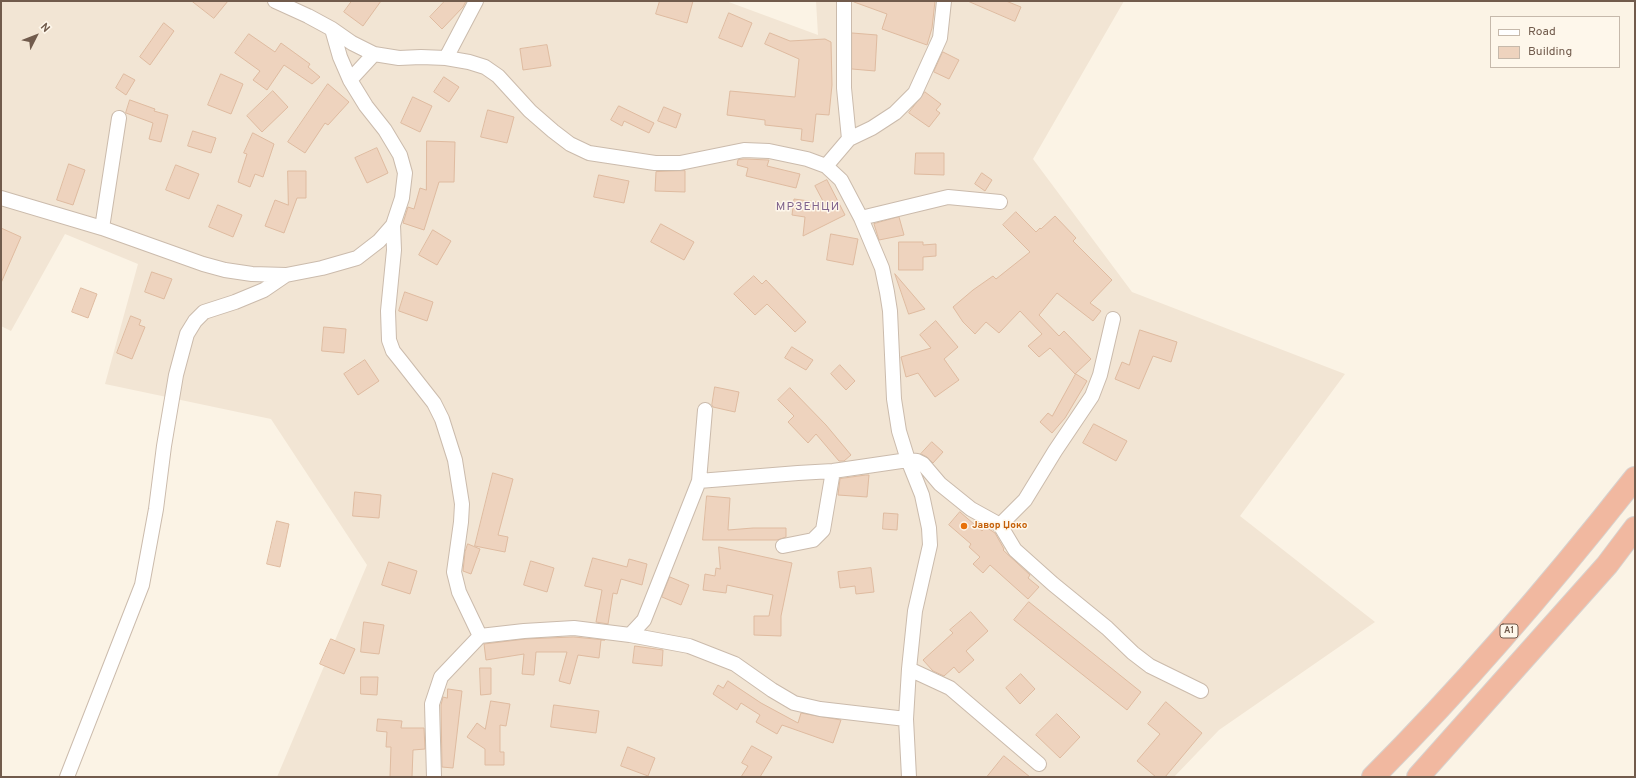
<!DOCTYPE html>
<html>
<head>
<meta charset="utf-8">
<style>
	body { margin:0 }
	#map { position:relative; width:1636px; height:778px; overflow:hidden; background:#fbf3e5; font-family:Overpass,sans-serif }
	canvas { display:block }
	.frame { position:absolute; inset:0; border:2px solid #715b4c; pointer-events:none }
	.legend { position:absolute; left:1490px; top:16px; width:130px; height:52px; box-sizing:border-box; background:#fef7eb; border:1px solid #c6b9ab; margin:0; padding:5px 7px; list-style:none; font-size:12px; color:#715b4c }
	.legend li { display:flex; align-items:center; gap:8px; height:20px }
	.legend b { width:20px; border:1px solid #c6b9ab }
	.north { position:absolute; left:16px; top:16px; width:40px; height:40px; -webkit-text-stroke:3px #fef7eb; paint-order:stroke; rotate:48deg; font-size:11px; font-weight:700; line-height:16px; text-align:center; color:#715b4c }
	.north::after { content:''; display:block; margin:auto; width:14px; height:18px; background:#715b4c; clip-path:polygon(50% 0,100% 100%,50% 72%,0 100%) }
</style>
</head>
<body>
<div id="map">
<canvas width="1636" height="778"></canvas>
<div class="frame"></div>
<ul class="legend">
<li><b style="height:5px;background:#fff"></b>Road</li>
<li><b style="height:11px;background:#eed3be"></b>Building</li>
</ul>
<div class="north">N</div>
</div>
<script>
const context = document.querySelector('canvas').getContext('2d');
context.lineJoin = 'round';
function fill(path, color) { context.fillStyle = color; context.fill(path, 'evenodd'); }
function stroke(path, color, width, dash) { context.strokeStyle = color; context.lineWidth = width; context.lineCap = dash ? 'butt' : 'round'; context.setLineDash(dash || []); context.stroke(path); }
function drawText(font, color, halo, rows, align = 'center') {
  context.font = font + ' Overpass,sans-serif'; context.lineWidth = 3; context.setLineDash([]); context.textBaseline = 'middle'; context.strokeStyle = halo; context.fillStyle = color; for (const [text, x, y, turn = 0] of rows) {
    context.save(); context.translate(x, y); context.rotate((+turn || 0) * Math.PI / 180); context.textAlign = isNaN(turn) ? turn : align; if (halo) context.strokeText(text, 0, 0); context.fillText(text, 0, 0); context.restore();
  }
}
fill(new Path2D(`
	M1 1H726L818 35 816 1H1124L1033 159 1132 292 1345 374 1240 516 1375 622 1219 730 1174 777H277L367 565 271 419 105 384 138 264 65 234 11 331 1 326Z`), '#f2e5d4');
const building = new Path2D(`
	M192 1H228L214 18Z
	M352 1H381L363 26 344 12Z
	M445 1H466L463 7 442 29 430 17Z
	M660 1H693L687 23 656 14Z
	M854 1H935L932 28 927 45 882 29 887 14 854 2Z
	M968 1H1006L1021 7 1015 21Z
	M729 13 752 23 742 47 719 38Z
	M164 23 174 31 150 65 140 57Z
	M770 33 790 41 825 39 831 42 832 85 829 115 816 114 813 142 801 140 802 129 765 125V120L727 115 730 91 795 97 799 59 765 44Z
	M852 33 877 35 875 71 852 69Z
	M249 34 275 52 281 43 310 64 308 67 320 77 312 84 284 65 267 90 253 80 260 71 235 53Z
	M547 45 551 66 523 70 520 49Z
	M943 52 959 60 949 79 934 72Z
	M124 74 135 80 126 95 116 88Z
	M221 74 243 84 231 114 208 105Z
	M444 77 459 87 449 102 434 92Z
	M328 84 349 102 328 125 325 123 305 153 288 142Z
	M273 91 288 107 262 132 247 116Z
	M925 92 941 104 936 110 940 113 929 127 909 113Z
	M413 97 432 106 420 132 401 123Z
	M130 100 155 109 154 111 168 115 161 142 149 139 153 123 126 113Z
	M619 106 654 123 649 133 624 121 622 126 611 120Z
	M664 107 681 114 676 128 658 121Z
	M488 110 514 117 507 143 481 137Z
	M193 131 216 138 211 153 188 146Z
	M253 133 274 144 263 177 255 174 250 187 238 182 247 154 244 153Z
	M427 141 455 142 454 182H439L424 230 403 223 408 207 414 209 420 188 426 190Z
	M377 148 388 173 367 183 355 158Z
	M916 153H944V175L915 174Z
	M745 159 769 160 767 166 800 174 796 188 746 176 748 168 737 165 738 160Z
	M69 164 85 170 73 205 57 200Z
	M176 165 199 174 189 199 166 190Z
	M288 171H306V198H297L284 233 265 226 275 200 288 205Z
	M685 171V192L655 191 656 172Z
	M982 173 992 180 985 191 975 184Z
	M599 175 629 181 624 203 594 197Z
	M827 180 845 215 803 236 805 217 792 215 794 199 824 203 815 186Z
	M218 205 242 215 233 237 209 227Z
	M1016 212 1036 232 1040 228 1041 229 1055 216 1076 238 1073 241 1112 280 1090 303 1101 311 1093 321 1057 293 1039 315 1059 336 1064 331 1091 359 1075 374 1050 348 1039 357 1028 346 1042 334 1020 311 999 333 986 322 975 334 963 322 953 307 973 290 993 276 996 279 1030 252 1003 225Z
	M899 217 904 235 879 240 874 224Z
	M661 224 694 242 684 260 651 242Z
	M1 228 21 237 1 283Z
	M433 230 451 241 437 265 419 255Z
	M831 234 858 239 853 265 827 260Z
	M899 242H923V245L936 244V256L923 257V270H899Z
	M152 272 172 279 164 299 145 292Z
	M895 274 925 309 909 314Z
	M754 276 762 284 766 280 806 322 795 332 767 304 755 315 734 294Z
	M81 288 97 294 88 318 72 312Z
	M405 292 433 302 427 321 399 311Z
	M131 316 141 320 139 325 145 327 132 359 117 353Z
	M936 321 958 347 944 359 959 380 935 397 918 373 906 377 901 357 931 348 920 335Z
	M324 327 346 329 344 353 322 351Z
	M1140 330 1177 342 1171 362 1153 356 1139 389 1115 379 1122 362 1129 365Z
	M792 347 813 360 806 370 785 358Z
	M365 360 379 381 358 395 344 374Z
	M840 365 855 381 846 390 831 374Z
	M1076 374 1087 381 1065 418 1052 433 1040 422 1048 413 1052 416Z
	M715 387 739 392 735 412 713 407 712 405Z
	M790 388 826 425 851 455 844 461H839L816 434 808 443 788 422 794 416 778 400Z
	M1094 424 1127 441 1116 461 1083 443Z
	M932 442 943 452 933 463 927 457 921 454Z
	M493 473 513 479 498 535 508 537 505 552 475 546Z
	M866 475H869L867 497 838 495 840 479Z
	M355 492 381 495 379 518 353 516Z
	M707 496 730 498 728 530 753 528H786V537L777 540H703Z
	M960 512 982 531 986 527 995 533 1004 549 1003 550 1030 575 1028 578 1039 587 1028 599 990 565 983 573 973 564 980 557 969 547 971 544 949 525Z
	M884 513 898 514 897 530 883 529Z
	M277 521 289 524 280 567 267 564Z
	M468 544 480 549 471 574 463 571 465 552Z
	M719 547 792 563 781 616V636L754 635V616H769L773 595 727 585 726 593 703 590 705 574 715 576 716 568 720 569Z
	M593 558 627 567 629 559 647 564 642 585 621 579 617 594 613 593 608 624 596 622 602 590 585 586Z
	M531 561 554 568 547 592 524 585Z
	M389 562 417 571 410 594 382 585Z
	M871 568 874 592 856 594 855 586 840 588 838 572Z
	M670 577 689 585 681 605 662 597Z
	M1029 602 1141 692 1127 710 1014 620Z
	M971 612 988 631 966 651 974 660 959 673 954 667 944 676 933 671 923 660 953 633 950 630Z
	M364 622 384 625 379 654 361 652Z
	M574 637 605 640H601L599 658 578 655 570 684 559 681 567 652H536L534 675 522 674 524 654 486 660 484 644 525 639Z
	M331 639 355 649 344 674 320 664Z
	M635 646 663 650 662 666 633 663Z
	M480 668H491V694L481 695Z
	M1021 674 1035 689 1020 704 1006 688Z
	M361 677H378L377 695 361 694Z
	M728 681 761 703 798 723 801 713 841 720 833 743 782 725 777 734 756 722 760 715 741 703 737 710 713 694 718 685 723 688Z
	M448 689 462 691 453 768 442 767 441 705 443 697 447 698Z
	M491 701 510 704 506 726 500 725V752H504V765H485V749L467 737 477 723 485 729Z
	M1166 702 1202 733 1165 777H1156L1137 761 1160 734 1148 724Z
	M554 705 599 711 596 733 551 727Z
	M1057 714 1080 737 1060 758 1036 735Z
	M378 719 402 721 401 728H424L425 749 413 750 412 777H390L391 747H386L387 732 377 731Z
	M752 746 772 757 760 777H741L748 766 742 763Z
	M628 747 655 758 648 776 621 766Z
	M1004 756 1030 777H987Z`);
fill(building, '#eed3be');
stroke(building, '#dfbba0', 1);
const street = new Path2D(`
	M275 1 308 16 332 29 352 43 374 54 399 58 421 57 446 58 469 62 485 67 498 76 530 111 553 131 570 144 589 153 655 163H680L744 150 769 151 807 159 826 166 841 180 861 218 882 268 887 292 890 311 894 399 899 431 908 460 922 495 929 528 930 545 915 611 909 669 906 719 909 777
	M844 1V88L849 139
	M332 29 340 57 350 80 366 106 385 130 400 155 405 173 402 198 393 225 394 250 388 311 389 340 393 351 401 361 434 403 442 419 455 460 462 504 461 522 454 572 459 592 480 636 524 631 574 628 630 635 689 646 735 664 772 690 794 703 820 709 906 719
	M446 58 476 1
	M350 80 374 54
	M826 166 849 139 872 128 895 113 915 93 940 38 944 1
	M1 198 102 228 203 264 225 270 252 274 286 275 322 268 357 258 379 241 393 225
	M861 218 948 197 1000 202
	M102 228 119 118
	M699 481 798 473 833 471 908 460 917 461 923 464 940 484 971 509 1000 525 1025 500 1055 451 1092 396 1100 375 1113 319
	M1000 525 1015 550 1053 584 1107 628 1133 653 1150 666 1201 691
	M783 546 813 540 823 530 833 471
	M630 635 644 620 699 481 705 410
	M909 669 950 688 1039 764
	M67 777 142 585 156 509 164 446 176 375 187 334 195 321 204 312 235 302 264 290 286 275
	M434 777 432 704 441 677 480 636`);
const highway = new Path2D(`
	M1373 777C1467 683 1553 582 1635 478
	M1418 777 1607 565 1635 528`);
stroke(street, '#cbbbac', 16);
stroke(highway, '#d7d1cd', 24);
stroke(street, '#fff', 14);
stroke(highway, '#f1b8a0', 22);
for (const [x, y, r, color] of [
	[964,526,4,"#e8710a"]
]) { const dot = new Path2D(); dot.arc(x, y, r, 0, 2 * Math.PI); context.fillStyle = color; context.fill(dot); stroke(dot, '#fef7eb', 1.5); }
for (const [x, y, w] of [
	[1509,631,18]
]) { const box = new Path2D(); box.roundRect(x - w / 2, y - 7, w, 14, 3); context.fillStyle = '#fef7eb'; context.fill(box); stroke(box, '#715b4c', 1); }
drawText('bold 9px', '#715b4c', null, [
	["A1",1509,631]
]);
drawText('bold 10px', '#c56008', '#fef7eb', [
	["Јавор Џоко",972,526]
], 'left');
context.letterSpacing = '1px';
drawText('12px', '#81648d', '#fef7eb', [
	["МРЗЕНЦИ",808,208]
]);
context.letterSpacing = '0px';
</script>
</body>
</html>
